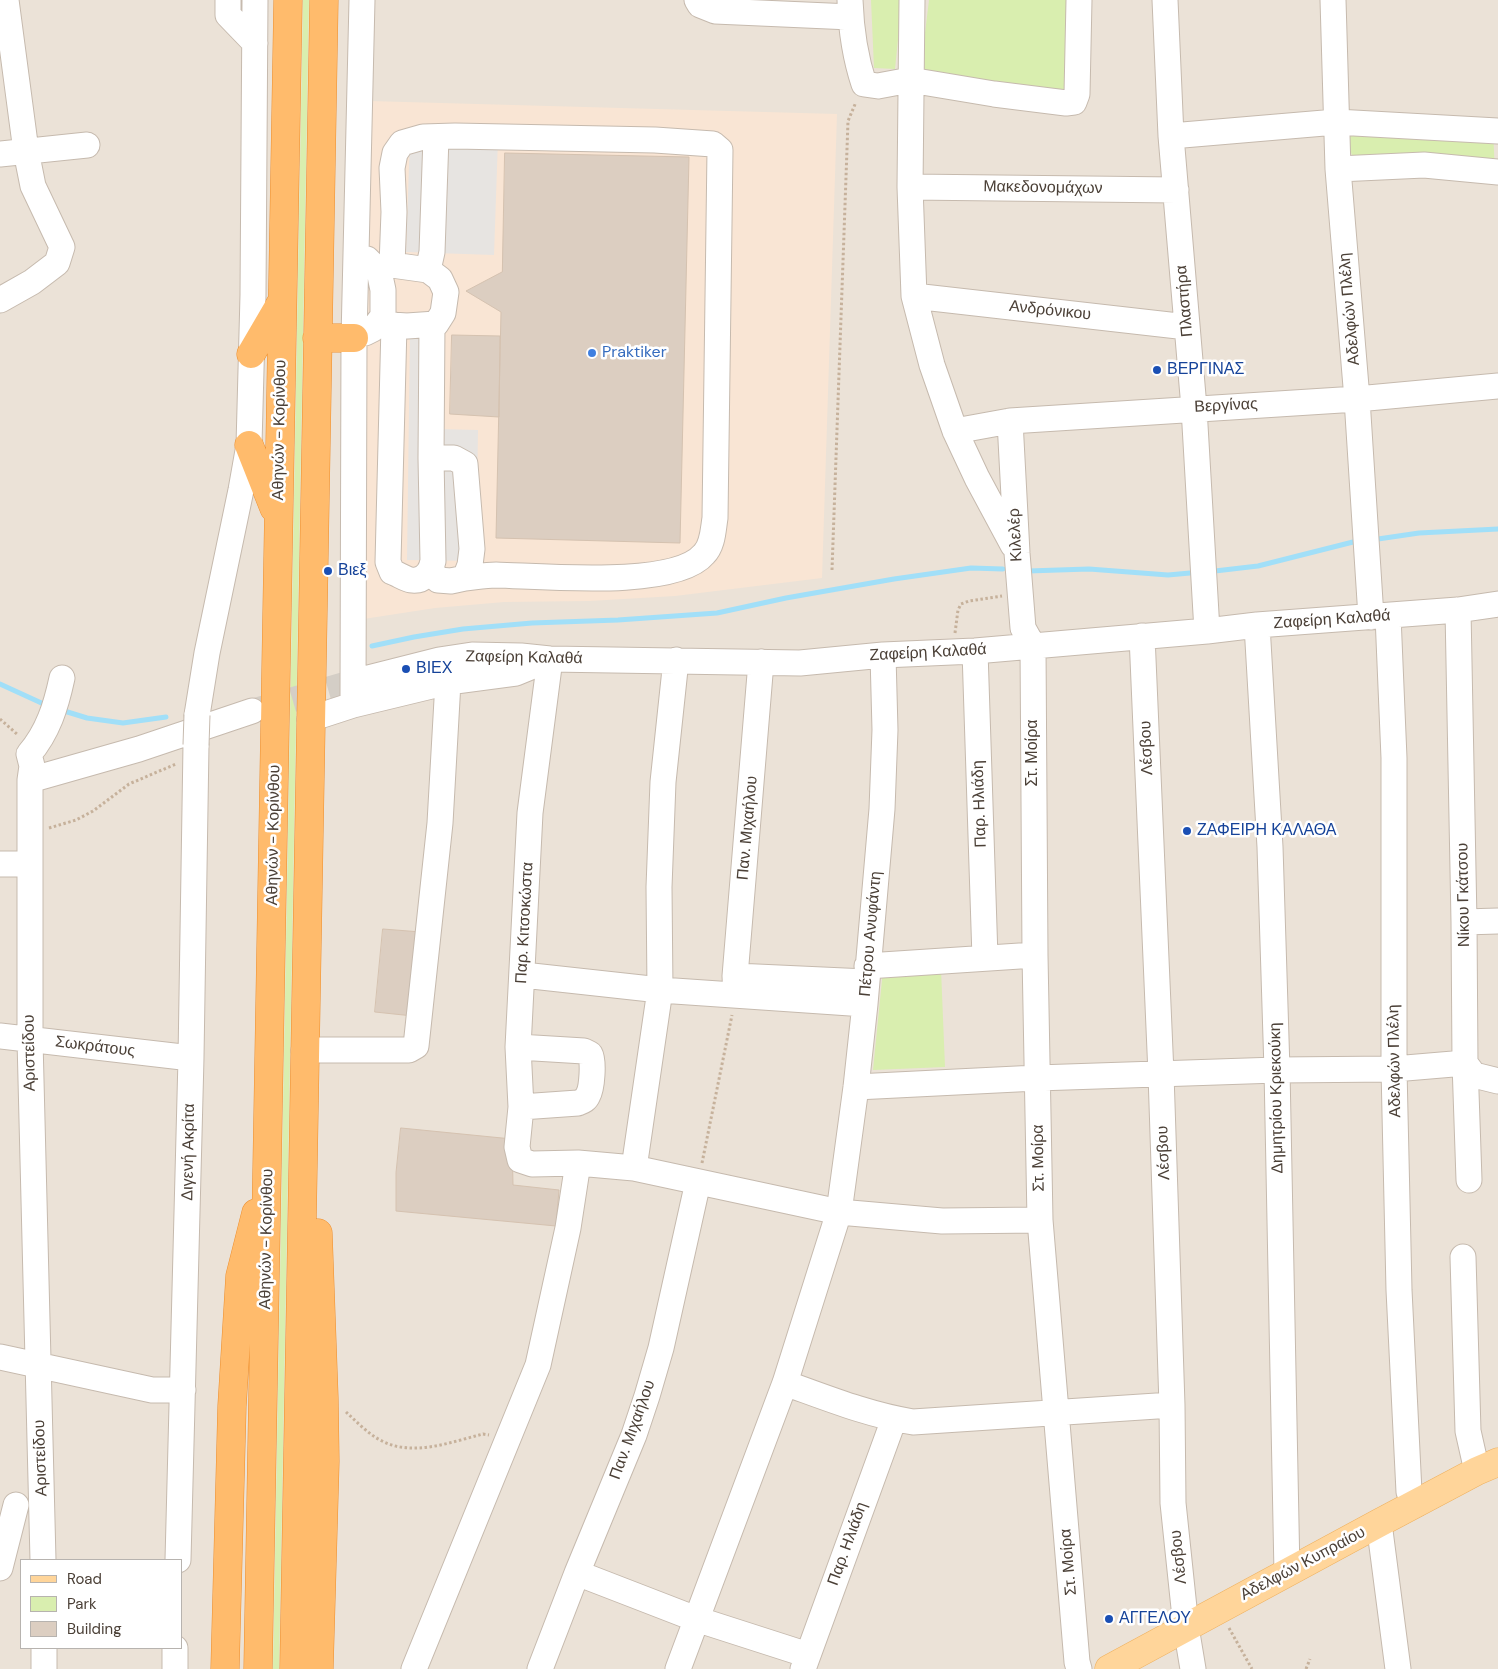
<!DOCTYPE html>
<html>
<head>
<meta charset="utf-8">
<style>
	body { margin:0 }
	#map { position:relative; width:1498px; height:1669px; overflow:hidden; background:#f6f1ea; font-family:"DM Sans",sans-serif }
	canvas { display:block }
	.legend { position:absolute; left:20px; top:1559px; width:162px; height:90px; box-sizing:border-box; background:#fff; border:1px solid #b7b3af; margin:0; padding:6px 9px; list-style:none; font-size:15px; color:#4b4037 }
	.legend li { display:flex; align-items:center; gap:10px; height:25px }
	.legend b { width:25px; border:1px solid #b7b3af }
</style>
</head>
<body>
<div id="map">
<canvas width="1498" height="1669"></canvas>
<ul class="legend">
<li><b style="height:6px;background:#ffd59a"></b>Road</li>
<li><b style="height:14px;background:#d9eeaf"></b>Park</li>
<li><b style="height:14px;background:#dccec1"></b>Building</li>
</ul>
</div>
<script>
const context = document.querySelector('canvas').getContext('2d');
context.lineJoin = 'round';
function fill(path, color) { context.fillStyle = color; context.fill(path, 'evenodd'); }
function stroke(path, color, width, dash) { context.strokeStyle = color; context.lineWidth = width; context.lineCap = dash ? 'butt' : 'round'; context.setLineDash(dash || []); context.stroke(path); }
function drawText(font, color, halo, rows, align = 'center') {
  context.font = font + ' "DM Sans",sans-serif'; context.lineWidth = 5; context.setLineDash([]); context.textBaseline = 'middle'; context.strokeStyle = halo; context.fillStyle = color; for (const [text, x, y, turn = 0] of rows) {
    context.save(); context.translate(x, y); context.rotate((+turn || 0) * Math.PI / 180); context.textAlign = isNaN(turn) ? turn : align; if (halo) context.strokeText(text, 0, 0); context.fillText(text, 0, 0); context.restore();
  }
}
fill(new Path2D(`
	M0 0H1498V1669H0ZM21 1560H181V1648H21Z`), '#ebe2d7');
fill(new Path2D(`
	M369 101 837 114 822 578 675 596 589 601 504 602 435 608 357 620Z`), '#f9e5d4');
fill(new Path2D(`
	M303 0H309L279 1669H273Z
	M871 0H902L895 69 874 68Z
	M929 0H1068L1065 91 920 74Z
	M1493 131 1495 172 1352 155 1345 136Z
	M941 969 945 1067 873 1070 883 970Z`), '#d9eeaf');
fill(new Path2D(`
	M410 137 498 139 494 255 406 252Z
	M410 331H438L437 429 478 430 476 561 407 560Z`), '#e7e4e1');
stroke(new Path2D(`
	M1378 539 1419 533 1498 529
	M1028 571 1089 569 1168 575 1190 573
	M1215 571 1258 566 1353 542
	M372 646 414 637 463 629 532 623 618 620 717 613 786 598 894 579 971 568 1003 569
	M0 684 48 706
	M61 710 87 718 123 723 166 717`), '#a1dff8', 5);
const building = new Path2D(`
	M505 153 689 157 680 543 496 538 501 312 466 291 502 272Z
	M452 335 500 336 499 417 450 414Z
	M383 929 421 932 413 1016 375 1012Z
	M401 1128 512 1139 513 1185 559 1190 556 1226 396 1211V1173Z`);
fill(building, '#dccec1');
stroke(building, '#d5c2b0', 1);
stroke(new Path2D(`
	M257 710 360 680`), '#d4cec6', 25, [25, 12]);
const minor = new Path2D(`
	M228 0V15L255 43
	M697 0 700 5 715 11 851 17
	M850 0C851 28 855 57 864 84L878 86 910 80 994 94 1066 103 1074 102 1077 94 1079 0
	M912 0 910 187 914 296 932 365 955 431 977 478 1013 545
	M1165 0 1171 136 1194 408 1207 631
	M1333 0 1338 169 1357 399 1371 617
	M1171 136 1336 122 1498 131
	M0 154 87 145
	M1338 169 1424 165 1498 172
	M910 187 1176 190
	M428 270 432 252 436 137
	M379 271 392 265 394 212 392 168 395 153 402 143 423 137 455 136 655 140 713 144 720 150 715 518C713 530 713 545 704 554 675 589 541 576 496 575 486 575 475 577 465 578
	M914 296 1187 327
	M0 300 32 282 57 263 62 247 33 186 26 151 6 0
	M377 324 407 326 436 324 443 313 446 292 440 279 428 270 392 265
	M394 325 388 562 392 572C398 574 405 579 411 580 424 582 431 571 433 561L431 458 432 324
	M365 333 373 329 383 316V290L379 271 367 259
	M1010 421 1017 553 1023 628 1033 646 1035 955 1040 1220 1077 1662 1079 1669
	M955 431 1010 421 1357 399 1498 386
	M431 570 438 580 451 581 465 578 470 565 472 549 465 464 454 458H431
	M1458 610 1464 922 1465 1063 1469 1180
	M1388 616 1394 758V1069L1399 1290 1409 1492 1416 1504
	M1257 625 1270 847 1277 1070 1287 1573
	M1142 636 1161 1074 1172 1405 1173 1503 1186 1627 1193 1669
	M975 651 985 958
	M360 680 439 660 472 655 521 656 550 659 800 663 883 655 975 651 1207 631 1257 625 1458 610 1498 604
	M353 697 354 338 362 0
	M197 715 207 653 241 490 249 445 253 295 255 0
	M310 719 353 705 448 682 516 673 550 659 530 813 518 1047 521 1107 517 1147 520 1160 532 1164 578 1163 634 1168 839 1212 942 1221 1040 1220
	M30 780 32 766 29 754C48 732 56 706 62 678
	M0 864H29
	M1464 922 1498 921
	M867 966 1035 955
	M523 975 660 990 865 1004
	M735 976 866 982
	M736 995 735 976 761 662
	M0 1036 191 1058
	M518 1047 584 1051 590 1054C594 1061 592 1088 588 1095 586 1100 583 1101 578 1103L521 1107
	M304 1050H409L416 1046 440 823 448 682
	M856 1087 1037 1078 1277 1070 1394 1069 1465 1063 1474 1075 1498 1081
	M634 1168 660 990 659 887 663 782 676 660
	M1463 1257 1468 1431 1477 1471
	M0 1357 152 1390H183
	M785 1383C827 1398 869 1415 913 1422L1172 1405
	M1379 1523 1398 1669
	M43 1560 30 1040V780L139 749 252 711
	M178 1560 191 1058 196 745
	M0 1568 16 1505
	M577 1573 696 1619 808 1655
	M44 1648V1669
	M175 1669V1648
	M414 1669 538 1365 568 1228 578 1163
	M540 1669 577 1573 634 1435 647 1396 661 1348 698 1182
	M678 1669 785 1383 839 1212 856 1087 865 1004 882 809 885 730 883 655
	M803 1669 894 1419`);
const major = new Path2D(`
	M1109 1669 1379 1523 1477 1471 1498 1462`);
const highway = new Path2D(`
	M317 338H354
	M251 354 282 301
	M249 445 274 508
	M318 1233 324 1398 325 1461 319 1669
	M225 1669 232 1406 240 1276 256 1213
	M258 1669 288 0
	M294 1669 324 0`);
stroke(minor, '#c6baae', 27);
stroke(major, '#efb15e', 29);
stroke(highway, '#ed8e2d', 29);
stroke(new Path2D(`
	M832 570 848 121 856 102
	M955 633 958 610 961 604 969 601 1002 596
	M0 719 18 735
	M49 828 76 820 93 811 129 784 176 764
	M702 1163 732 1015
	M346 1412C357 1422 368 1434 382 1441 413 1457 451 1442 483 1434L489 1435
	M1229 1628 1252 1669
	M1306 1669 1310 1659`), '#c6b19b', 3, [2.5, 2.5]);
stroke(minor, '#fff', 25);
stroke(major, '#ffd59a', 28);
stroke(highway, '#ffbb6c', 28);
const minorBridge = new Path2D(`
	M196 745 197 715`);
stroke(minorBridge, '#c6baae', 27, []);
stroke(minorBridge, '#fff', 25);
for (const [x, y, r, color] of [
	[592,353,5,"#3f7fe0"],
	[1157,370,5,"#1a4fb4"],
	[328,571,5,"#1a4fb4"],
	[406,669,5,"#1a4fb4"],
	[1187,831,5,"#1a4fb4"],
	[1109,1619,5,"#1a4fb4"]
]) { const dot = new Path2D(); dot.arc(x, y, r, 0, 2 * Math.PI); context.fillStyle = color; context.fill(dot); stroke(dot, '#fff', 2); }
drawText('16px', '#4b4037', '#fff', [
	["Μακεδονομάχων",1043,188,1],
	["Πλαστήρα",1185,301,-95],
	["Αδελφών Πλέλη",1350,309,-95],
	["Ανδρόνικου",1050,311,6],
	["Βεργίνας",1226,406,-3],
	["Αθηνών - Κορίνθου",280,430,-89],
	["Κιλελέρ",1016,535,-93],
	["Ζαφείρη Καλαθά",1332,620,-4],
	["Ζαφείρη Καλαθά",928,653,-3],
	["Ζαφείρη Καλαθά",524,658,1],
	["Λέσβου",1147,748,-92],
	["Στ. Μοίρα",1033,753,-90],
	["Παρ. Ηλιάδη",980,804,-92],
	["Παν. Μιχαήλου",748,828,-85],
	["Αθηνών - Κορίνθου",274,835,-89],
	["Νίκου Γκάτσου",1464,895,-91],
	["Παρ. Κιτσοκώστα",525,923,-87],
	["Πέτρου Ανυφάντη",871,934,-85],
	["Σωκράτους",95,1047,7],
	["Αριστείδου",30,1053,-91],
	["Αδελφών Πλέλη",1395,1061,-91],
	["Δημητρίου Κριεκούκη",1277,1098,-91],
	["Διγενή Ακρίτα",189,1152,-89],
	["Λέσβου",1164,1153,-92],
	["Στ. Μοίρα",1039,1158,-91],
	["Αθηνών - Κορίνθου",267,1239,-89],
	["Παν. Μιχαήλου",633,1430,-70],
	["Αριστείδου",41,1458,-92],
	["Παρ. Ηλιάδη",848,1544,-70],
	["Λέσβου",1179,1557,-96],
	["Στ. Μοίρα",1069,1562,-95],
	["Αδελφών Κυπραίου",1303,1564,-28]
]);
drawText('16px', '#366cbe', '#fff', [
	["Praktiker",602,353]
], 'left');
drawText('16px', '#164399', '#fff', [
	["ΒΕΡΓΙΝΑΣ",1167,370],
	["Βιεξ",338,571],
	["ΒΙΕΧ",416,669],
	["ΖΑΦΕΙΡΗ ΚΑΛΑΘΑ",1197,831],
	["ΑΓΓΕΛΟΥ",1119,1619]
], 'left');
</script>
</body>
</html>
